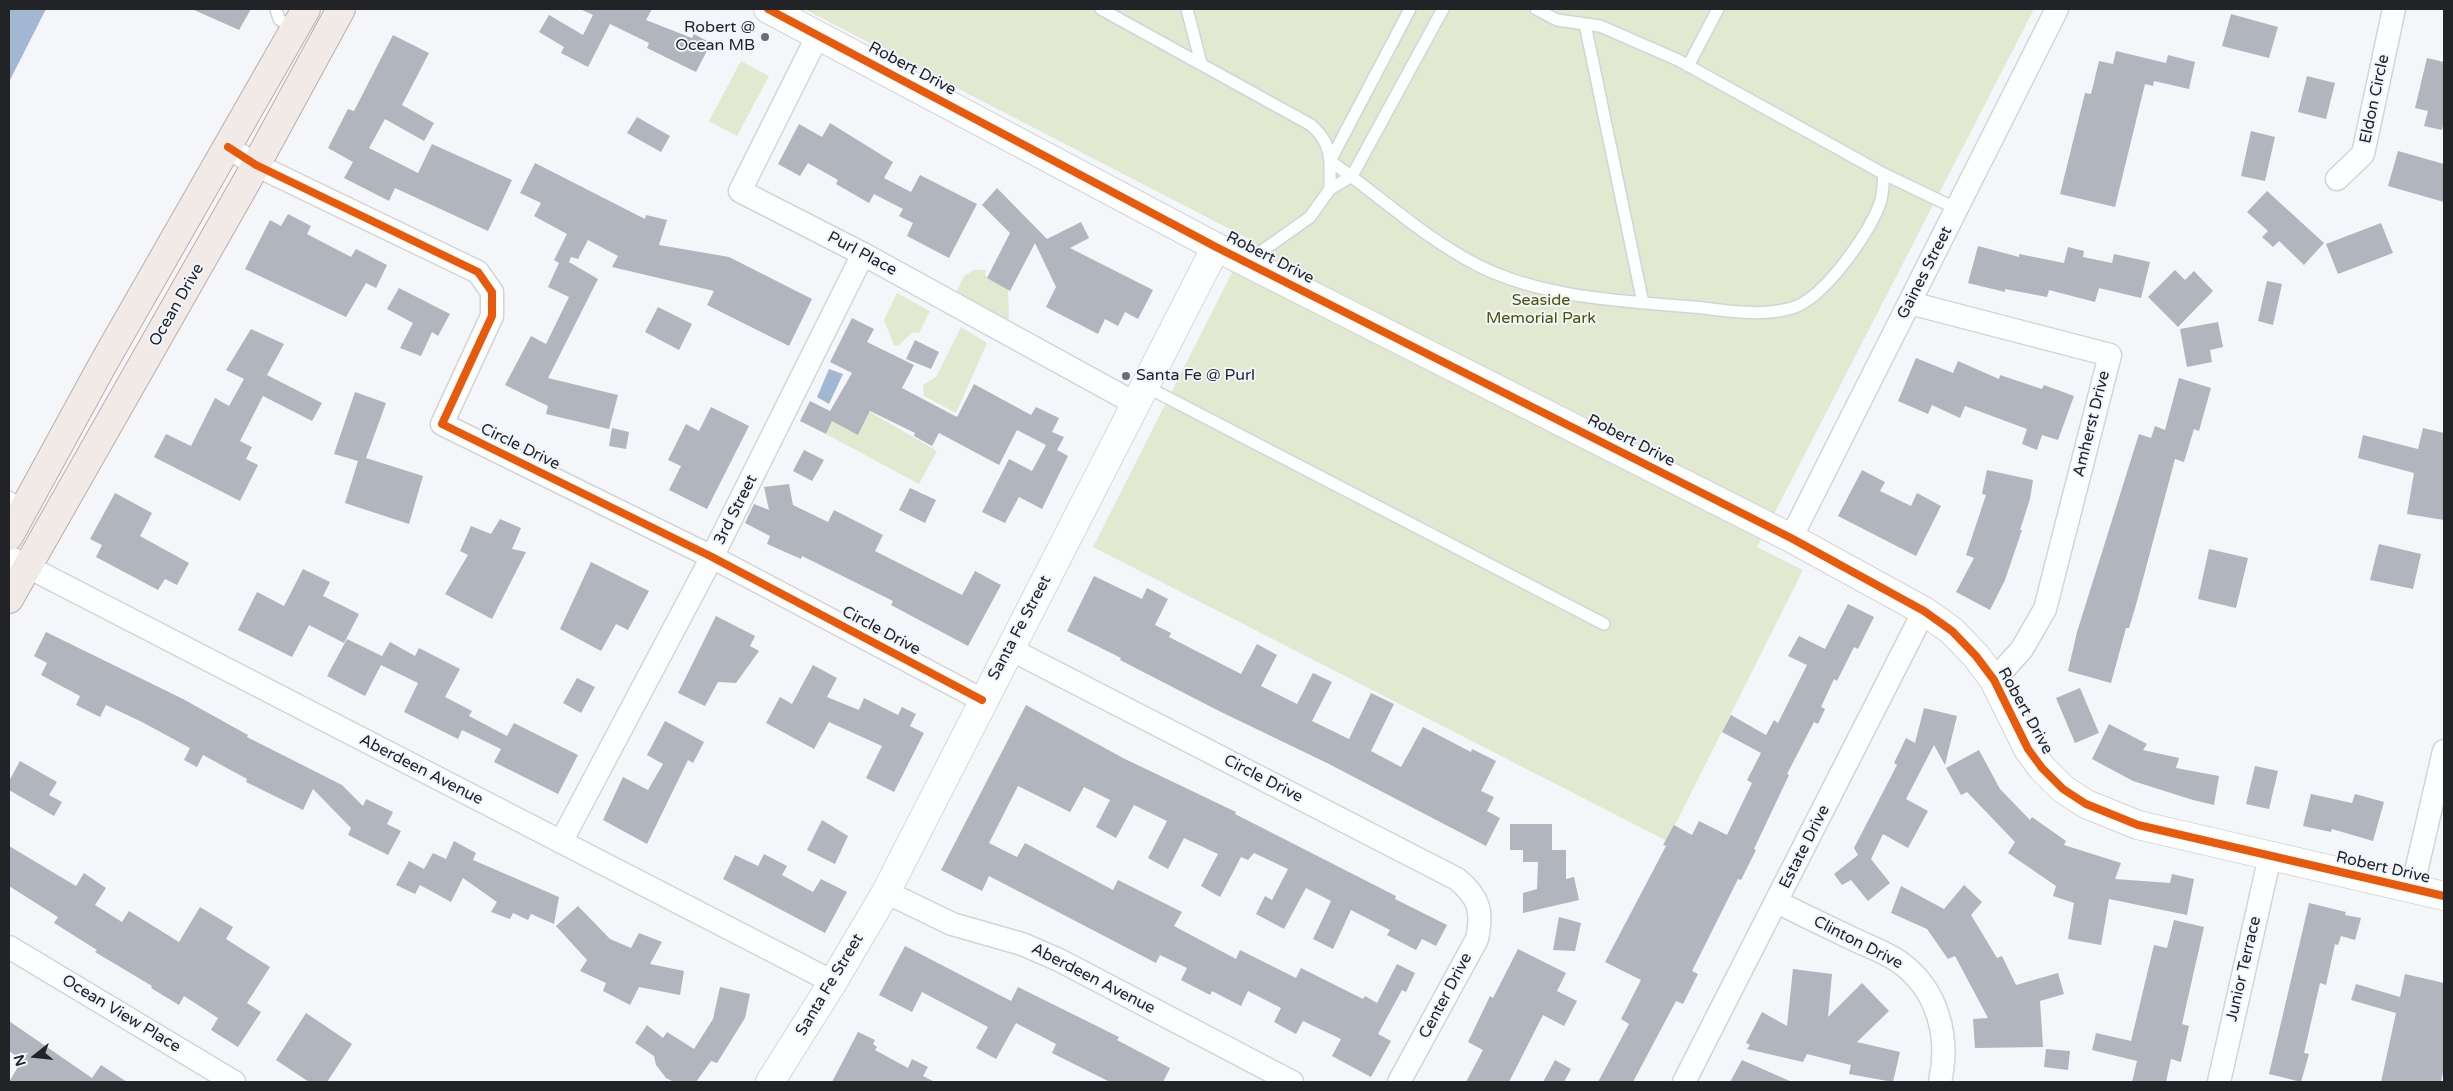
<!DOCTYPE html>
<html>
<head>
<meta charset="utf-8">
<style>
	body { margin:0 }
	#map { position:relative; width:2453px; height:1091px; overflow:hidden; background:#f4f6fa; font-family:"Varela Round",sans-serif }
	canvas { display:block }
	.frame { position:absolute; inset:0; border:10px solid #212326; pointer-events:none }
	.north { position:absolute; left:10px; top:1031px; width:50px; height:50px; -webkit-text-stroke:4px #f1f5fd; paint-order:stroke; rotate:254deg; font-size:14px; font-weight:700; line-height:20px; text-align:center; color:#212326 }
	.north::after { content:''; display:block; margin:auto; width:18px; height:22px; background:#212326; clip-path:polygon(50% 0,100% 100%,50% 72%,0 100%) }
</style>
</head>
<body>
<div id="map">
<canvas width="2453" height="1091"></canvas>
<div class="frame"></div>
<div class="north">N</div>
</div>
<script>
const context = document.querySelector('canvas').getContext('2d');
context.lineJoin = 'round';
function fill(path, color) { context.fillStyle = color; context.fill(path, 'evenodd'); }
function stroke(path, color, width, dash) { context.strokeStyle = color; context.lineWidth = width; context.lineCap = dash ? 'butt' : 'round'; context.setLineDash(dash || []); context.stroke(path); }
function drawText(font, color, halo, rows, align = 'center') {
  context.font = font + ' "Varela Round",sans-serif'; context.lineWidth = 4; context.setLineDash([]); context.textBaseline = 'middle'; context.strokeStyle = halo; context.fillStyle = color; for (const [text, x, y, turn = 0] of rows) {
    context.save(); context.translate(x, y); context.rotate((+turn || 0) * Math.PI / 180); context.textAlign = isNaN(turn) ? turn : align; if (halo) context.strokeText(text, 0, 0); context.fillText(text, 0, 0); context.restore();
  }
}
fill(new Path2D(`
	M804 9H2034L1757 547 1803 570 1667 841 1093 547 1249 239Z
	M741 61 769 76 737 136 709 121Z
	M974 270H986L985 275 1008 290 1009 323 955 295 964 276Z
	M897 293 930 311 919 333 913 332 898 346 894 345 884 320Z
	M961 327 987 343 956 413 924 396 923 385 936 377Z
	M870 412 937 451 919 484 826 434 832 421 859 434Z`), '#e3e8d0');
fill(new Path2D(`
	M9 9H46L9 82Z
	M829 369 843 374 829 404 817 397Z`), '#a1b7d2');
fill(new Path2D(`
	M192 9H251L239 30Z
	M580 9H652L646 20 692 38 694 34 711 43 696 72 647 48 649 43 610 24 588 67 561 53 564 47 539 32 549 15 583 35 593 15Z
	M2231 14 2278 27 2269 58 2222 46Z
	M393 35 429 53 402 105 434 123 424 141 385 119 369 148 418 173 432 144 512 180 488 231 395 188 389 201 344 178 353 162 328 148 348 109 354 111Z
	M2116 51 2166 63 2168 55 2195 62 2189 89 2154 81 2153 86 2145 84 2115 207 2060 194 2085 93 2091 94 2099 61 2113 64Z
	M2427 58 2444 62V121L2442 130 2424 126 2428 111 2415 108Z
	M2307 76 2335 83 2326 119 2298 112Z
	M637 117 670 136 661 152 627 133Z
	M830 123 893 162 884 178 911 192 920 175 977 204 949 258 907 236 913 223 899 216 903 209 874 194 869 203 836 184 838 180 808 163 800 176 778 164 799 124 822 137Z
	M2251 131 2275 137 2265 181 2241 176Z
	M2398 151 2444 164V202L2388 186Z
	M535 163 645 219 646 215 667 220 659 245 729 257 812 299 789 346 707 305 714 291 612 267 618 256 588 240 578 259 571 257 569 262 598 279 548 378 618 395 609 429 546 414 548 406 505 385 531 336 546 344 569 297 548 287 559 263 554 260 567 234 534 216 541 203 520 193Z
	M997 188 1047 239 1081 222 1089 238 1070 248 1153 290 1138 319 1125 312 1118 326 1105 319 1098 334 1046 307 1056 287 1035 243 1010 291 987 278 1010 233 982 205Z
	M2267 191 2324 243 2304 265 2279 241 2273 247 2262 237 2268 231 2247 212Z
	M288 214 311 226 307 234 351 257 356 249 387 265 376 288 366 283 346 317 245 269 270 220 281 226Z
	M2381 223 2393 253 2338 274 2326 244Z
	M1978 246 2019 257V254L2064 263 2068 247 2084 251 2083 257 2112 263 2114 254 2150 262 2141 298 2099 288 2095 302 2049 290 2047 297 2005 289V292L1968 283Z
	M2175 270 2185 280 2194 271 2213 291 2178 327 2148 297Z
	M2267 281 2282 284 2273 325 2258 321Z
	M399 288 450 314 438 336 432 332 421 356 400 348 413 323 387 309Z
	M658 307 692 324 679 350 645 332Z
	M852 318 874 329 867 342 914 365 902 388 957 417 974 384 1031 415 1036 407 1059 418 1052 432 1064 437 1057 450 1068 456 1042 509 1019 497 1005 523 982 512 1009 459 1032 471 1046 445 1017 430 999 465 939 433 932 446 914 436 915 433 870 411 858 435 832 421 826 434 800 421 810 401 830 411 852 373 830 362Z
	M2218 322 2223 347 2210 350 2212 362 2187 367 2180 329Z
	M251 329 284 344 267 375 322 403 312 421 263 396 240 441 252 447 246 459 258 465 240 501 154 457 166 434 191 446 215 398 229 406 244 379 226 370Z
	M915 340 939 352 931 369 906 359Z
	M1916 358 1953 373 1958 361 1999 379 2000 375 2042 389 2044 385 2074 396 2058 440 2042 435 2037 450 2022 444 2027 429 1965 406 1960 418 1932 405 1928 414 1898 401Z
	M2179 378 2211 388 2199 431 2194 429 2184 462 2175 459 2136 605 2129 628H2126L2111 683 2068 671 2077 632 2139 434 2151 438 2155 426 2165 430Z
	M355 392 386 403 366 458 423 476 409 524 345 503 358 461 334 454Z
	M711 407 749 426 707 509 669 490 681 466 668 460 686 424 699 431Z
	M612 428 629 432 626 449 609 446Z
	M2423 428 2444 433V520L2407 514 2414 473 2358 458 2363 435 2418 449Z
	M804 450 824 460 812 481 793 471Z
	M1862 470 1885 482 1880 491 1911 506 1917 493 1941 506 1916 556 1838 516Z
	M1987 470 2033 480 2030 499 2020 530H2022L2005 580 1990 610 1956 592 1974 558 1966 555 1986 495 1982 494Z
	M789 484 793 505 828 522 834 510 883 535 875 551 962 595 975 571 1001 585 968 646 891 605 893 601 802 556 801 559 767 544 770 536 745 523 754 504 769 510 764 487Z
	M910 488 936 500 925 523 899 510Z
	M115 493 152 513 140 536 189 563 177 585 165 579 158 590 96 557 102 545 90 539Z
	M500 519 521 528 512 549 526 552 492 619 445 594 468 555 460 551 471 526 491 534Z
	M2379 544 2421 554 2413 589 2370 580Z
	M2209 549 2248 558 2236 608 2198 599Z
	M591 562 649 591 628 630 616 624 601 651 560 629Z
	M303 569 330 582 323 596 359 614 344 643 309 625 292 657 238 630 257 592 284 606Z
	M1094 576 1142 599 1147 588 1168 599 1155 625 1171 633 1169 637 1241 674 1257 644 1277 655 1261 686 1297 704 1313 673 1332 682 1312 721 1349 739 1371 693 1394 704 1371 751 1401 767 1423 727 1471 752 1472 749 1496 761 1481 791 1494 797 1487 811 1500 818 1486 846 1329 764 1219 711 1120 660 1121 658 1067 631Z
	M1848 604 1874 617 1858 649 1854 647 1837 681 1834 679 1821 707 1825 709 1818 724 1814 722 1787 774 1789 775 1754 849 1756 850 1741 880 1738 879 1692 971 1698 974 1683 1004 1676 1001 1633 1082H1598L1629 1024 1621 1019 1641 980 1605 962 1666 846 1663 845 1674 825 1692 835 1699 821 1727 835 1752 783 1747 780 1761 753 1722 732 1731 715 1766 735 1774 720 1778 723 1807 665 1788 656 1799 636 1825 649Z
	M716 616 755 636 750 646 759 651 736 683 718 682 705 706 678 693Z
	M46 632 183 699 248 735 247 737 342 785 363 806 366 799 393 812 387 824 401 831 388 855 348 835 351 828 313 789 303 810 246 782 247 779 203 755 197 767 184 760 190 748 142 722 106 705 100 717 76 705 80 696 41 675 47 663 34 656Z
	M347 639 382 656 390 642 415 656 419 648 460 669 445 697 472 711 469 716 507 736 514 723 578 755 558 794 494 762 501 749 462 730 458 739 404 712 418 683 381 665 365 696 327 676Z
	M813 665 837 678 827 697 859 710 864 698 898 715 902 707 916 714 910 726 924 733 894 792 866 778 882 746 829 722 814 749 766 723 780 697 792 704Z
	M577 678 595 687 581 713 563 703Z
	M2080 688 2099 733 2075 743 2056 698Z
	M1026 705 1123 758 1236 812 1235 814 1396 896 1395 899 1447 925 1436 946 1422 939 1416 950 1387 935 1390 930 1351 910 1333 949 1313 939 1331 901 1306 888 1284 929 1256 914 1265 896 1272 900 1288 869 1254 853 1248 860 1241 857 1220 897 1201 886 1218 854 1184 838 1168 869 1148 858 1167 821 1134 805 1116 838 1096 827 1110 800 1084 787 1070 812 1018 786 989 843 1017 857 1025 843 1113 890 1118 880 1182 912 1174 926 1236 959 1240 950 1296 978 1301 968 1363 999 1365 996 1377 1003 1397 964 1415 973 1406 992 1402 990 1378 1034 1391 1041 1371 1077 1332 1056 1341 1039 1303 1021 1296 1034 1274 1022 1281 1008 1248 991 1241 1006 1212 991 1210 995 1181 980 1187 968 1160 955 1156 963 989 876 982 891 941 870Z
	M1924 708 1957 716 1945 765 1934 745 1906 799 1928 811 1908 848 1883 834 1871 859 1890 883 1868 901 1851 880 1842 885 1834 874 1858 855 1854 848 1897 765 1894 763 1906 738 1915 743Z
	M665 721 704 742 693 763 688 760 647 844 603 820 623 777 648 790 663 764 647 755Z
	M2109 724 2147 744 2143 750 2179 758 2176 768 2219 776 2214 805 2193 800 2133 781 2092 759Z
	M1979 750 2000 789 2030 820 2032 817 2066 841 2064 845 2121 863 2115 879 2170 883 2172 874 2194 879 2187 915 2109 899 2101 945 2068 939 2074 903 2053 896 2056 886 2008 853 2015 842 1967 792 1961 795 1946 768Z
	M20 761 57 782 49 795 62 802 54 816 9 790V781Z
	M2255 766 2278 771 2269 809 2246 804Z
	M2311 794 2352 803 2355 794 2384 802 2373 841 2332 829 2331 832 2303 826Z
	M822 820 848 836 835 864 807 850Z
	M1510 824H1552V850H1566V879L1574 877 1579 900 1523 913V893L1537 889 1538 862H1523V850H1510Z
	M454 841 476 853 473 860 559 897 554 924 531 914 528 920 513 913 510 919 491 912 497 902 463 878 451 902 420 885 415 894 396 885 409 861 424 869 433 853 446 859Z
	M9 846 76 886 84 873 106 888 95 905 122 922 129 911 179 942 200 907 233 927 226 939 270 967 247 1003 261 1012 238 1047 211 1030 218 1018 184 996 179 1005 151 988 152 986 95 952 97 950 54 923 58 917 9 886Z
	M764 854 787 866 782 875 813 892 821 879 847 892 825 933 723 879 735 855 758 866Z
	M1964 885 1982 902 1971 915 1997 958 2002 956 2016 985 2058 973 2064 994 2040 1001 2043 1047 1975 1048 1973 1019 1988 1018 1955 956 1948 959 1927 929 1891 913 1901 886 1944 909Z
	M2309 903 2346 912 2345 915 2361 918 2355 940 2341 936 2338 945 2335 944 2326 985 2320 983 2304 1053 2309 1054 2301 1082 2269 1074Z
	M578 906 610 939 631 948 639 933 662 942 650 964 684 971 680 995 639 987 630 1005 603 991 606 983 580 971 587 960 556 926Z
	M1559 917 1581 923 1575 951 1553 950Z
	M2174 920 2204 927 2182 1024 2189 1026 2181 1062 2171 1059 2166 1082H2132L2137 1061 2092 1050 2096 1033 2131 1041 2154 945 2167 948Z
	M905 946 1011 1001 1018 987 1119 1037 1117 1040 1170 1068 1163 1082H1110L1052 1053 1056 1044 1016 1023 996 1059 976 1048 988 1027 922 992 912 1012 879 995Z
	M1518 949 1566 973 1557 991 1577 1001 1564 1026 1543 1015 1509 1082H1466L1483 1050 1468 1042 1490 996 1493 998Z
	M1793 969 1832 974 1828 1017 1862 983 1889 1011 1857 1042 1900 1052 1893 1082 1849 1074 1851 1065 1807 1054 1803 1062 1747 1049 1750 1045 1746 1043 1762 1012 1787 1026Z
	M2405 974 2444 983V1068L2441 1082H2381L2396 1013 2351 1000 2356 984 2400 997Z
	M720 987 750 994 745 1018 717 1063 711 1061 696 1082H674L666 1078 656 1065 654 1056 635 1043 647 1025 663 1038 667 1032 694 1049 713 1019Z
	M306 1013 352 1044 327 1082H309L276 1060Z
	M9 1021 92 1078 101 1065 127 1082H9L22 1060 9 1051Z
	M858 1032 875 1040 873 1044 877 1047 875 1050 908 1068 912 1059 928 1067 923 1076 935 1082H832Z
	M2046 1049 2070 1051 2068 1070 2044 1067Z
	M1555 1060 1571 1069 1564 1082H1543Z
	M1742 1060 1792 1082H1730Z`), '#b0b5be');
const lane = new Path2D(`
	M276 9 279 19 294 30
	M1101 9 1311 125C1323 136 1328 144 1330 161 1380 196 1424 238 1479 266 1544 298 1622 301 1693 307 1726 310 1762 318 1795 307 1825 296 1872 231 1881 200 1883 192 1883 182 1884 174
	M1187 9 1201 63
	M1536 9 1557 20 1600 26 1678 60 1884 174 1957 209
	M1585 24 1643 303
	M1688 66 1718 9
	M1330 189V161L1410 9
	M1248 261 1310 217 1330 189 1352 176 1443 9
	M1145 386 1604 624
	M9 497 26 507`);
const street = new Path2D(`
	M818 35 740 191 863 254 1136 404
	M228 147 256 165 478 272 492 292V316L442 424 712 557 982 700
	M2337 179 2363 154 2394 9
	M1910 303 2110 355 2045 609 2022 649 1994 680
	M1791 538 2057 9
	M9 557 833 982
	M1010 649 1457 879C1479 897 1483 911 1477 939L1399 1082
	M561 842 712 557 863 254
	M2412 889 2444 751
	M886 892 952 924 1022 944 1059 960 1292 1082
	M1777 902C1803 915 1828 927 1853 939 1868 946 1884 952 1898 961 1938 989 1950 1036 1940 1082
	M9 947 234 1082
	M1684 1082 1924 611
	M2219 1082 2270 856`);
const secondary = new Path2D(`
	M768 9 1216 247 1791 538 1924 611 1952 631 1976 656 1994 680 2028 749 2042 768 2063 789 2086 804 2138 825 2444 896
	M770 1082 833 982 886 892 1216 247`);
const primary = new Path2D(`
	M9 536 103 364 306 9
	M9 599 256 165 341 9`);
stroke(lane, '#d2d4d7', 14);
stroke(street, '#d2d4d7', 25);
stroke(secondary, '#d2d4d7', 30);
stroke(primary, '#bbaea9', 30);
stroke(lane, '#fdfefe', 11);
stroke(street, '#fdfefe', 22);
stroke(secondary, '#fdfefe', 28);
stroke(primary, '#f1eae7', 28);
stroke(new Path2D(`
	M768 9 1216 247 1791 538 1924 611 1952 631 1976 656 1994 680 2028 749 2042 768 2063 789 2086 804 2138 825 2444 896
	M228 147 256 165 478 272 492 292V316L442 424 712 557 982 700`), '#e8590c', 8);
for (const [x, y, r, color] of [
	[765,37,5,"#6b6d70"],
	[1126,376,5,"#6b6d70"]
]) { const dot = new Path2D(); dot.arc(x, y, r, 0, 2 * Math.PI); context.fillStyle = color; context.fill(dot); stroke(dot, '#f1f5fd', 2); }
drawText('16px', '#212326', '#f1f5fd', [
	["Robert @",755,28],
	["Ocean MB",755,46],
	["Santa Fe @ Purl",1136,376,"left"]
], 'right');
drawText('16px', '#212326', '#f1f5fd', [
	["Robert Drive",912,69,28],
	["Eldon Circle",2375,99,-78],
	["Purl Place",862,254,28],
	["Robert Drive",1270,258,27],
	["Gaines Street",1925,273,-63],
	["Ocean Drive",177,305,-60],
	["Amherst Drive",2092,424,-76],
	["Robert Drive",1631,441,27],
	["Circle Drive",520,447,26],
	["3rd Street",736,510,-63],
	["Santa Fe Street",1020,628,-62],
	["Circle Drive",881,631,28],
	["Robert Drive",2025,711,61],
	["Aberdeen Avenue",421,770,27],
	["Circle Drive",1263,779,27],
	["Estate Drive",1805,847,-63],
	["Robert Drive",2383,868,13],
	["Clinton Drive",1858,943,27],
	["Junior Terrace",2244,969,-77],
	["Aberdeen Avenue",1093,979,27],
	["Santa Fe Street",830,985,-59],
	["Center Drive",1446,996,-62],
	["Ocean View Place",121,1014,31]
]);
drawText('16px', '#4e5401', '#f1f5fd', [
	["Seaside",1541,301],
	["Memorial Park",1541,319]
]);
</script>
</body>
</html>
